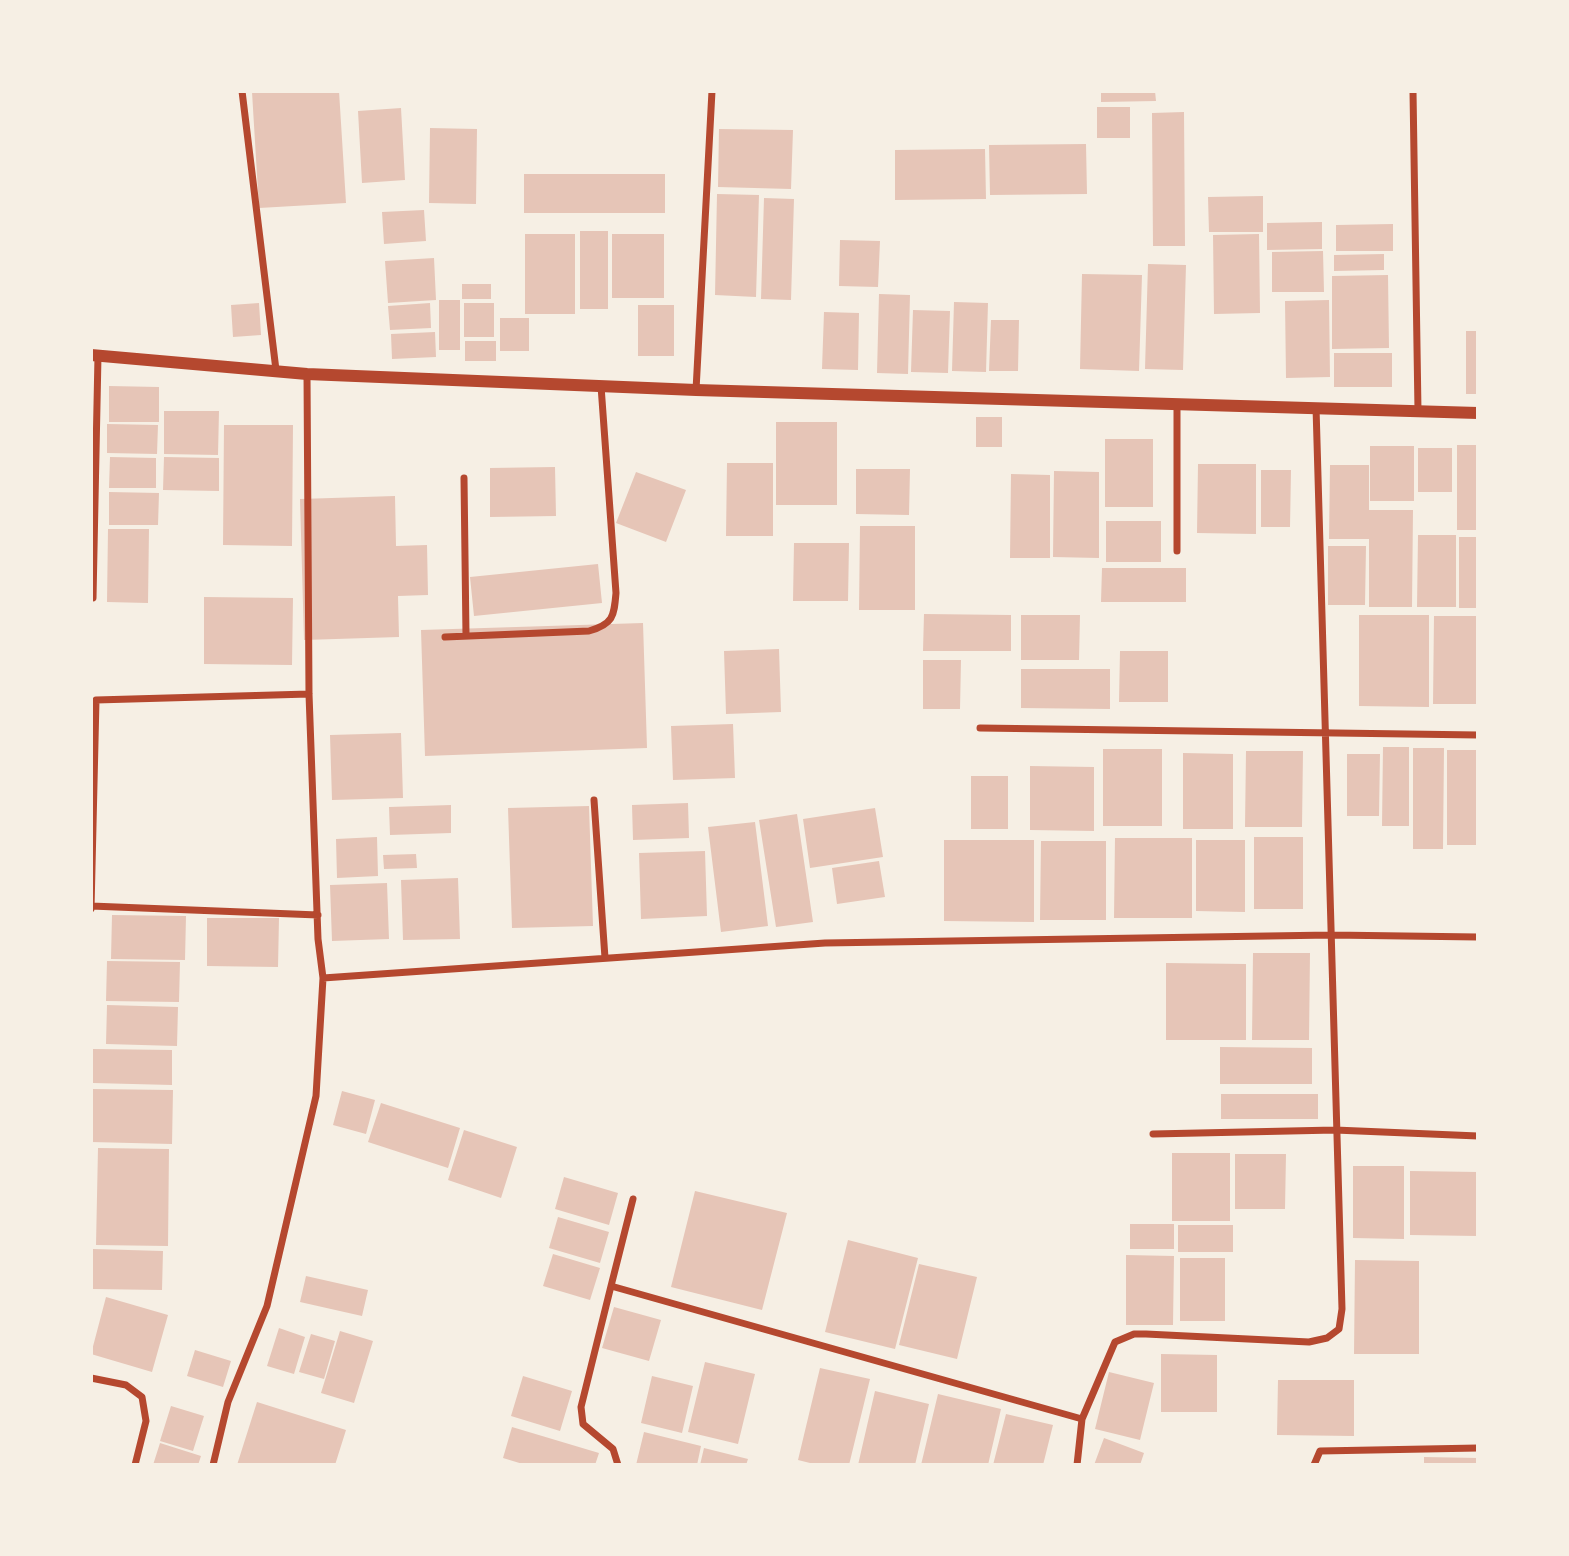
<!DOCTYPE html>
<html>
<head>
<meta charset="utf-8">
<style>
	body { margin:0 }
	#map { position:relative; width:1569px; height:1556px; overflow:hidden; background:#f6efe4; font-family:Signika,sans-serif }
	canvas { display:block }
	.frame { position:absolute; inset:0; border:93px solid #f6efe4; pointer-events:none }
</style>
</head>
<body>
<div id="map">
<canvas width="1569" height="1556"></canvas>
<div class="frame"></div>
</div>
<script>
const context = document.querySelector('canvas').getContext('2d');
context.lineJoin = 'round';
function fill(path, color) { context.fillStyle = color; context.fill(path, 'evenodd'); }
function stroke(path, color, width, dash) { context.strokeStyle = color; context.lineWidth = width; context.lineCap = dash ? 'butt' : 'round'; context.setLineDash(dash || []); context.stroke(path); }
fill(new Path2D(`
	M339 91 346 203 259 208 252 92Z
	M1101 91H1155L1156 101 1101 102Z
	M1097 107H1130V138H1097Z
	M401 108 405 180 362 183 358 111Z
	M1184 112 1185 246H1153L1152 113Z
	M430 128 477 129 476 204 429 203Z
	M719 129 793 130 791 189 718 187Z
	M1086 144 1087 194 990 195 989 145Z
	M985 149 986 199 895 200V150Z
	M524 174H665V213H524Z
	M717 194 759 195 756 297 715 295Z
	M1263 196V232H1209L1208 197Z
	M764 198 794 199 791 300 761 299Z
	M424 210 426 241 384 244 382 212Z
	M1322 222V249L1267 250V223Z
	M1393 224V251H1336V225Z
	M580 231H608V309H580Z
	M525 234H575V314H525Z
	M612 234H664V298H612Z
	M1259 234 1260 313 1214 314 1213 235Z
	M840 240 880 241 878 287 839 286Z
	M1323 251 1324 292H1272V252Z
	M1384 254V270L1334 271V255Z
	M434 258 436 300 388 303 385 261Z
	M1148 264 1186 265 1183 370 1145 369Z
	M1082 274 1142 275 1139 371 1080 369Z
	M1388 275 1389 348 1332 349V276Z
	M462 284H491V299H462Z
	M879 294 910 295 908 374 877 373Z
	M439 300H460V350H439Z
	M1329 300 1330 377 1286 378 1285 301Z
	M954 302 988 303 986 372 952 371Z
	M259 303 261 335 233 337 231 305Z
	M430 303 431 328 390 330 388 306Z
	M464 303H494V337H464Z
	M638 305H674V356H638Z
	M913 310 950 311 948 373 911 372Z
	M824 312 859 313 858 370 822 369Z
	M500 318H529V351H500Z
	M991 320H1019L1018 371H989Z
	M1466 331H1478V394H1466Z
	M435 332 436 357 392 359 391 334Z
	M465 341H496V361H465Z
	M1334 353H1392V387H1334Z
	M109 386 159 387V422H109Z
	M164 411H219L218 455 164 454Z
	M976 417H1002V447H976Z
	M776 422H837V505H776Z
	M107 424 158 425 157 454 107 453Z
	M224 425H293L292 546 223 545Z
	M1105 439H1153V507H1105Z
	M1457 445H1478V530H1457Z
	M1370 446H1414V501H1370Z
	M1418 448H1452V492H1418Z
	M110 457 156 458V488H109Z
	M164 457 219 458V491L163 490Z
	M727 463H773V536H726Z
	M1198 464H1256V534L1197 533Z
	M1330 465H1369V510H1413L1412 607H1369V539H1329Z
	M555 467 556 516 490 517V468Z
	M856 469H910L909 515 856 514Z
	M1261 470H1291L1290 527H1261Z
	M1054 471 1099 472V558L1053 557Z
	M636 472 686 490 666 542 616 523Z
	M1011 474 1050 475V558H1010Z
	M109 492 159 493 158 525H109Z
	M395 496 396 546 427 545 428 595 398 596 399 637 304 640 300 499Z
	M1106 521H1161V562H1106Z
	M860 526H915V610H859Z
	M108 529H149L148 603 107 602Z
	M1418 535H1456V607H1417Z
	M1459 537H1478V608H1459Z
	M794 543H849L848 601H793Z
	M1328 546H1366L1365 605H1328Z
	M598 564 602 603 474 616 470 577Z
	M1102 568H1186V602H1101Z
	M204 597 293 598 292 665 204 664Z
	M924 614 1011 615V651H923Z
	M1021 615H1080L1079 660H1021Z
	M1359 615H1429V707L1359 706Z
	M1434 616H1478V704H1433Z
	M643 623 647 748 425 756 421 630Z
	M779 649 781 712 726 714 724 651Z
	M1120 651H1168V702H1119Z
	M923 660H961L960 709H923Z
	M1021 669H1110V709L1021 708Z
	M733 724 735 778 673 780 671 726Z
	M401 733 403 798 332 800 330 735Z
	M1383 747H1409V826H1382Z
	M1413 748H1444L1443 849H1413Z
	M1103 749H1162V826H1103Z
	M1447 750H1478V845H1447Z
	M1246 751H1303L1302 827H1245Z
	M1183 753 1233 754V829H1183Z
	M1347 754H1380L1379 816H1347Z
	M1030 766 1094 767V831L1030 830Z
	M971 776H1008V829H971Z
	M688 803 689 838 633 840 632 805Z
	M451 805V833L390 835 389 807Z
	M589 806 593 926 512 928 508 808Z
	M875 808 883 857 810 868 803 819Z
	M797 814 813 922 776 927 759 820Z
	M755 822 768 926 721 932 708 827Z
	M377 837 378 876 337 878 336 839Z
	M1254 837H1303V909H1254Z
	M1115 838H1192V918H1114Z
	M944 840H1034V922L944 921Z
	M1196 840H1245V912L1196 911Z
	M1041 841H1106V920H1040Z
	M705 851 707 916 641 919 639 853Z
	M416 854 417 868 384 869 383 855Z
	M879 861 885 897 837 904 832 868Z
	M458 878 460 939 403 940 401 880Z
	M387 883 389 939 332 941 330 885Z
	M112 915 186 916 185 960 111 959Z
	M207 918H279L278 967 207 966Z
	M1253 953H1310L1309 1040H1252Z
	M107 961 180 962 179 1002 106 1001Z
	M1166 963 1246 964V1040H1166Z
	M107 1005 178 1007 177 1046 106 1044Z
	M1220 1047 1312 1048V1084H1220Z
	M93 1049 172 1050V1085L93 1083Z
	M91 1089 173 1090 172 1144 91 1142Z
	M342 1091 375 1100 366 1134 333 1125Z
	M1221 1094H1318V1119H1221Z
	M381 1103 460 1128 448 1168 368 1142Z
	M464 1130 517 1147 501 1198 448 1180Z
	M98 1148 169 1149 168 1246 96 1245Z
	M1172 1153H1230V1221H1172Z
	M1235 1154H1286L1285 1209H1235Z
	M1353 1166H1404V1239L1353 1238Z
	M1410 1171 1478 1172V1236L1410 1235Z
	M564 1177 618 1193 609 1225 555 1209Z
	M695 1191 787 1213 762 1310 671 1287Z
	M558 1217 609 1232 600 1263 549 1248Z
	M1130 1224H1174V1249H1130Z
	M1178 1225H1233V1252H1178Z
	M848 1240 918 1258 895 1349 825 1332Z
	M93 1249 163 1251 162 1290 92 1289Z
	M553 1254 600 1268 590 1300 543 1286Z
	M1126 1255 1174 1256 1173 1325H1126Z
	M1180 1258H1225V1321H1180Z
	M1355 1260 1419 1261V1354H1354Z
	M919 1264 977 1277 957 1359 899 1345Z
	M306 1276 368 1290 362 1316 300 1302Z
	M106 1297 168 1315 152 1372 91 1354Z
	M614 1307 661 1320 649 1361 602 1348Z
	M279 1328 305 1337 294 1374 267 1366Z
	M340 1331 373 1341 354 1403 321 1393Z
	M311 1334 335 1341 324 1379 299 1372Z
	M195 1350 231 1361 223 1387 187 1376Z
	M1161 1354 1217 1355V1412H1161Z
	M705 1362 755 1374 738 1444 688 1432Z
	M820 1368 870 1379 849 1465H818L798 1460Z
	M1109 1372 1154 1383 1140 1440 1095 1429Z
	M523 1376 572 1391 560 1431 511 1416Z
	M652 1376 693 1386 682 1433 641 1423Z
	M1278 1380H1354V1436L1277 1435Z
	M875 1391 929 1404 915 1465H858Z
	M938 1394 1001 1409 988 1465H921Z
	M257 1402 346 1430 335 1465H237Z
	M171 1406 204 1416 193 1451 160 1441Z
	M1006 1414 1053 1425 1043 1465H993Z
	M512 1427 599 1453 595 1465H526L503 1458Z
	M644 1432 701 1446 697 1465H636Z
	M1104 1438 1144 1453 1140 1465H1094Z
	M160 1443 201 1456 198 1465H153Z
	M704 1448 748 1459 746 1465H700Z
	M1424 1457 1478 1458V1465H1424Z`), '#e6c5b7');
stroke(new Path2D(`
	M242 91 276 370
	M1413 91 1418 411
	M696 390 712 91
	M464 478 466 636
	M1177 551V404
	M93 598 98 356
	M445 637 589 631C613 624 614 617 616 593L601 386
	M980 728 1478 735
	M594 800 605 958
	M91 906 318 915
	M91 909 96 700 309 694
	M323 978 825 943 1331 935 1478 937
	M1153 1134 1335 1130 1478 1136
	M633 1199 611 1286 1082 1419
	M611 1286 581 1407 583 1424 613 1449 618 1465
	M91 1378 126 1385 142 1397 146 1421 135 1465
	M213 1465 228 1402 267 1306 316 1096 323 978 318 939 309 694 307 374
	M1077 1465 1082 1419 1115 1342 1134 1334H1146L1309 1342 1327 1338 1339 1329 1342 1309 1316 407
	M1314 1465 1320 1451 1478 1448`), '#b5482f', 7);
stroke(new Path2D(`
	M91 355 307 374 696 390 1478 413`), '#b5482f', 12);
</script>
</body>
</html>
